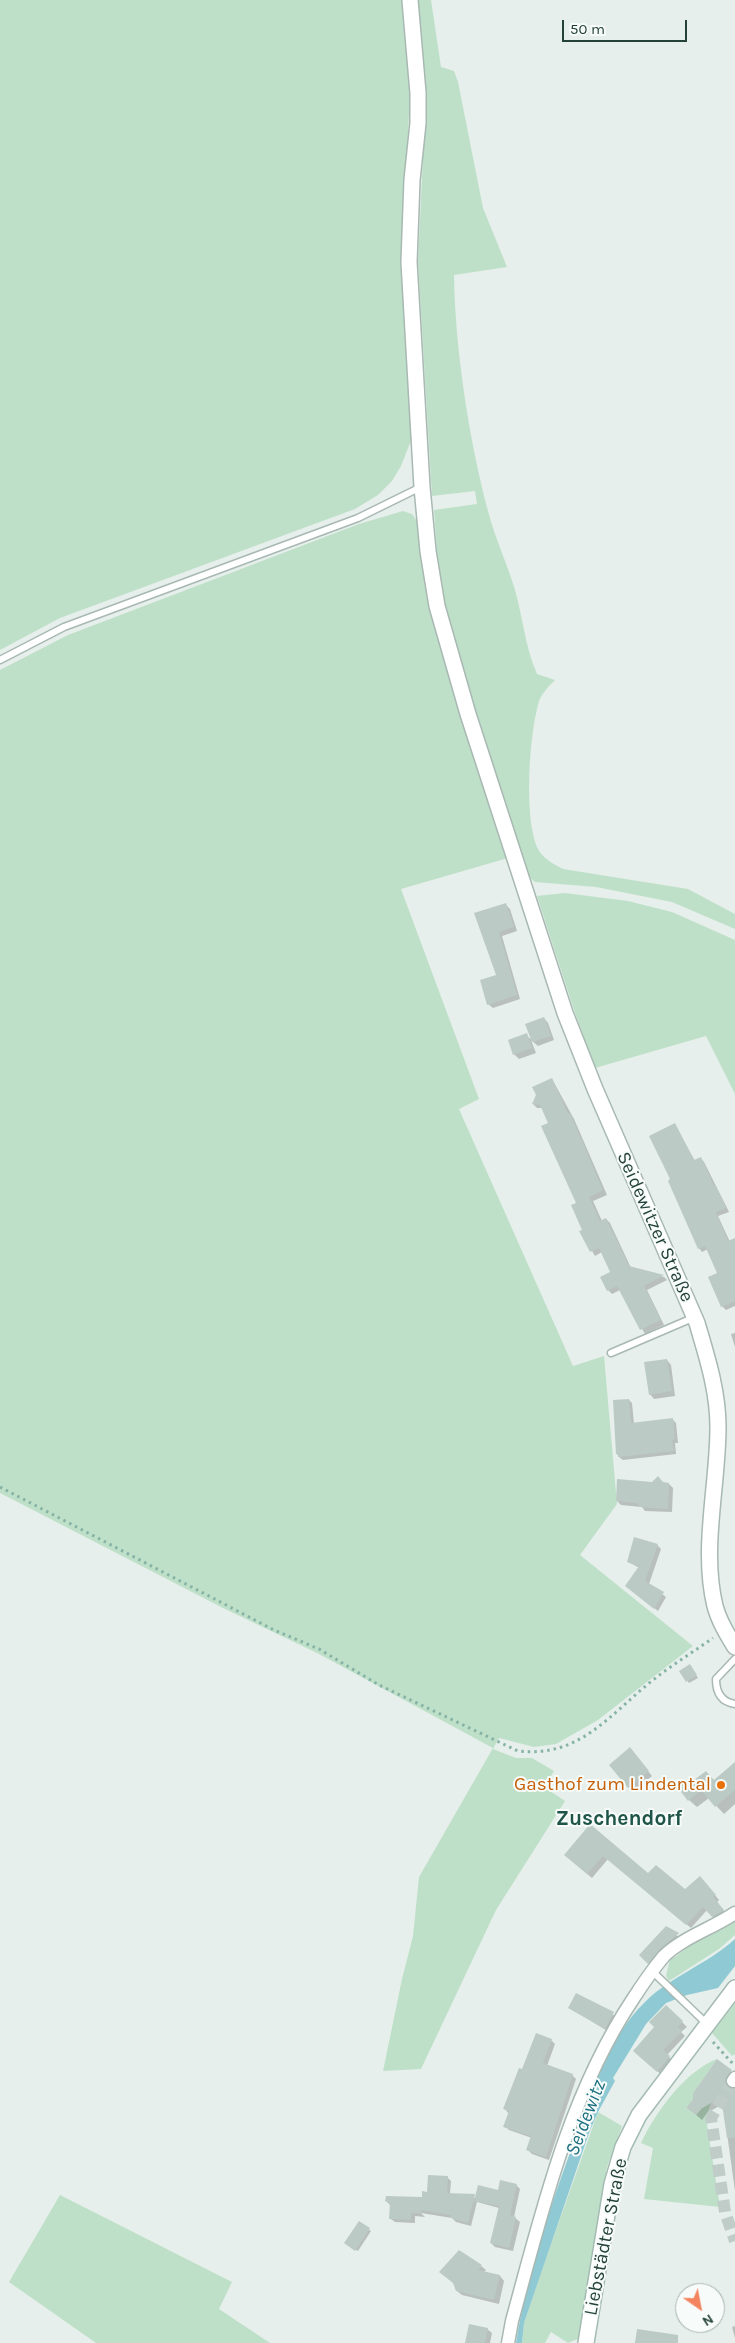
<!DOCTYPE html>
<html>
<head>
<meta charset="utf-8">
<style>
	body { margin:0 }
	#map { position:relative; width:735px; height:2343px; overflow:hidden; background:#e6efeb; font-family:Karla,sans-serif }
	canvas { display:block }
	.north { position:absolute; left:675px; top:2283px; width:50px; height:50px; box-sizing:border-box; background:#f7fbf9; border:1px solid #a3b1ad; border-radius:50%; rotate:147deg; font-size:14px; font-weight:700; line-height:20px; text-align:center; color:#24423a }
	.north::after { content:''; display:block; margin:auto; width:18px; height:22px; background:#f4845f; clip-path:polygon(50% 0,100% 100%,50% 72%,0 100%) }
	.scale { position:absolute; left:562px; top:20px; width:125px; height:22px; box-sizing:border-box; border:2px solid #24423a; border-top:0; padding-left:6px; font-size:15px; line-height:18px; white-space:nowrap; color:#24423a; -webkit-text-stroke:4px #f7fbf9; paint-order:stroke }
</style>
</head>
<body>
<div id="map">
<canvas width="735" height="2343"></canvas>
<div class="north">N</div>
<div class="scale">50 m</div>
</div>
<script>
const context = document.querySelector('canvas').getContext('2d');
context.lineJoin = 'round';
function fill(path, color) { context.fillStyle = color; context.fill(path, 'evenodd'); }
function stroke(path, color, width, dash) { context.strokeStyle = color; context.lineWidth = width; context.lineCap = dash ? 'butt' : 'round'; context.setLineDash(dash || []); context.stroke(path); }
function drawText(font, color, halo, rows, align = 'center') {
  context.font = font + ' Karla,sans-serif'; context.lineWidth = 4; context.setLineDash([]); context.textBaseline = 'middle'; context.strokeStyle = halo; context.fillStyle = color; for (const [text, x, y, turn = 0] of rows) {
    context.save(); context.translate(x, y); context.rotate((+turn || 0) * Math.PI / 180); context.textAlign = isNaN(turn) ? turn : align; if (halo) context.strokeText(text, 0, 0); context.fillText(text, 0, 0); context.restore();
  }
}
fill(new Path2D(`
	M0 0H403L410 96 401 261 412 438 401 466 392 481 378 495 355 509 60 618 0 650Z
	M417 0H431L441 67 454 71 458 82 483 208 507 267 454 275C455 348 469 440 488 511 495 538 507 563 515 590 523 618 525 647 537 674L555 680C548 687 540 695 538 705 529 738 524 816 537 847 542 858 553 864 563 869L688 889 735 914V929L672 902 596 887 535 882 530 878 522 854 475 712 444 608 437 553 434 510 477 504 475 491 432 496 418 262 426 94Z
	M403 511 412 514 419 524 422 567 431 604 508 858 401 889 479 1099 459 1109 573 1366 604 1356 617 1504 580 1555 693 1646 598 1720 556 1744 534 1747 499 1738 493 1749 516 1758H532L554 1771 544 1787 565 1801 496 1910 421 2069 383 2071 402 1979 413 1936 419 1877 493 1748 317 1653 223 1608 0 1493V670L68 635 359 524Z
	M565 893 628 901 672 912 735 940V1094L706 1036 595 1068 574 1010 537 896Z
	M735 1920V1935L719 1949 669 1981 666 1976 671 1954 675 1957 684 1950 683 1945 718 1931Z
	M735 2003V2054L732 2056 712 2033Z
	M717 2059 693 2093V2099L686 2108 696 2115 702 2108 711 2103 706 2118 720 2207 644 2199 653 2148 641 2143C655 2113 685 2071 717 2059Z
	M598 2112 622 2126 607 2167 580 2338 568 2343 551 2332 545 2343H522L524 2323 546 2258Z
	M60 2195 232 2282 219 2309 270 2343H96L9 2282Z`), '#bfe0c8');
fill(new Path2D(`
	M735 1939V1966L718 1988 687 1995 666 2003 646 2024 613 2078 615 2081 598 2112 589 2133 524 2323 522 2343H516C527 2273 551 2205 575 2139 593 2091 607 2039 645 2002 671 1976 708 1964 735 1939Z`), '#8ec9d4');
fill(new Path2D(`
	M505 904 510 909 517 931 502 936 520 999 493 1008 488 1004 498 976 476 914Z
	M544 1018 548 1023 554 1040 538 1046 531 1040 536 1053 519 1059 514 1054 526 1035 533 1041Z
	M552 1079 574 1119 607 1195 593 1201 602 1221 606 1219 610 1223 631 1268 664 1277 667 1280 647 1290 664 1325 645 1334 620 1290 612 1294 608 1290 612 1273 602 1252 595 1256 581 1232 584 1230 577 1203 550 1124 543 1108H537L533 1104Z
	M675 1125 695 1161 700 1158 704 1162 729 1212 718 1216 730 1242 735 1239V1306L726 1310 722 1306 718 1274 708 1249 702 1252 699 1248 672 1180Z
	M735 1333V1347L731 1334Z
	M667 1360 671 1365 675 1396 654 1399 650 1394Z
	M629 1400 632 1403 634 1424 672 1419 676 1423 678 1443H675L676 1454 623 1460 619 1457 617 1454Z
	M663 1484H669L673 1488 672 1512 645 1511 642 1507 621 1505 617 1501Z
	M657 1545 661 1549 649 1584 666 1597 658 1611 630 1589 640 1568 628 1562Z
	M691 1667 698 1678 689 1683 681 1671Z
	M634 1754 652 1776 633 1791 629 1787Z
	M735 1763V1804L724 1814 709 1798 697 1807 689 1800 694 1782 715 1781Z
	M590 1826 649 1875 685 1891 704 1882 719 1900 717 1902 727 1915 717 1921 707 1910 691 1928 608 1859 592 1878 570 1859Z
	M666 1928 682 1939 653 1967 641 1955Z
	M577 1995 617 2017 609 2032 570 2008Z
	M667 2007 687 2027 681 2032 685 2036 667 2055 674 2062 662 2075 639 2056Z
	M551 2040 555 2044 547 2066 572 2075 576 2079 549 2160 532 2154 528 2150 532 2138 509 2130 505 2126 509 2114 505 2109 522 2070Z
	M717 2061 735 2075V2080L730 2087 731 2090 735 2089V2191L723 2104 707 2113 702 2120 688 2108Z
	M447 2177 451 2181 450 2194 476 2198 516 2185 520 2189 514 2217 520 2222 513 2251 495 2247 491 2243 499 2208 477 2202 471 2226 456 2222 452 2218 421 2213 425 2217 415 2216V2223L395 2222 391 2219 390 2205 386 2201 423 2198Z
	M359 2223 371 2231 358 2251 348 2245Z
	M481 2266 486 2270 484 2272 500 2276 504 2281 499 2304 462 2295 457 2291Z
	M735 2326V2338L732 2327Z
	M487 2329 492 2333 490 2343H466Z`), '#0003');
fill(new Path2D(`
	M506 903 514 927 499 932 517 995 487 1005 480 980 496 975 474 913Z
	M544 1017 551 1036 532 1042 525 1024Z
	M527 1033 532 1048 513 1055 508 1040Z
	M552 1078 568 1114 570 1113 603 1190 589 1197 600 1221 606 1218 629 1266 664 1275 644 1286 661 1320 640 1330 617 1286 607 1291 600 1277 610 1272 599 1248 590 1252 579 1231 582 1230 571 1205 576 1203 541 1126 548 1123 540 1105 532 1104 536 1095 532 1087Z
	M675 1123 694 1160 701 1157 714 1186H716L726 1208 716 1212 728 1241 735 1238V1301L721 1307 708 1277 717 1273 705 1246 698 1249 668 1181 670 1179 649 1136Z
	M667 1359 672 1391 649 1395 644 1362Z
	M629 1399 631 1423 673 1418 675 1439 672 1440 674 1451 618 1457V1454H616L613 1400Z
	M658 1476 663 1482 669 1483 668 1509 640 1507 637 1503 616 1501 617 1479 652 1482Z
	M634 1537 658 1544 645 1581 664 1592 654 1609 625 1586 639 1566 627 1562Z
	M690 1664 697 1675 686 1682 679 1671Z
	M630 1747 649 1771 628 1788 609 1765Z
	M735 1762V1790L715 1807 698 1786 701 1790 688 1801 678 1788 691 1777 694 1780 706 1771 714 1780Z
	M590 1824 648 1873 656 1865 685 1889 700 1876 716 1895 713 1897 724 1910 712 1917 703 1907 686 1925 603 1856 587 1874 564 1855Z
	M666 1926 679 1933 659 1950 648 1964 639 1955Z
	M576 1993 614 2012 605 2029 568 2008Z
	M666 2005 683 2021 678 2027 682 2031 663 2050 670 2056 657 2072 633 2051 654 2027 649 2022Z
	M536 2033 552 2039 543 2063 573 2074 546 2157 526 2150 531 2136 503 2127 509 2111 503 2109 519 2068 522 2069Z
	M717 2059 732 2070 725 2081 728 2087 735 2089V2138H727L721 2097 702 2108 696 2115 686 2108 693 2099V2093Z
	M428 2175 448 2176 447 2193 475 2194 468 2223 451 2218V2215L420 2210 423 2213H411V2220L389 2219 390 2203 385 2201 386 2196 422 2197V2191L427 2192Z
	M500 2180 517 2184 510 2215 516 2217 509 2248 490 2243 499 2206 474 2201 478 2185 498 2190Z
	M359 2221 370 2228 355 2251 344 2243Z
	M459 2250 482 2265 478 2270 500 2275 494 2300 456 2291 453 2283 439 2272Z
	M469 2324 488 2328 485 2343H465Z
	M637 2329 678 2335V2343H635Z`), '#bbcac4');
stroke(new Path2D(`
	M733 2081 711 2118 725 2212 735 2241`), '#bfccc8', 12, [12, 6]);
const service = new Path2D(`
	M0 660 64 627 358 518 421 487
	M611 1353 695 1317
	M735 1659 716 1679C716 1692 721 1702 735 1704
	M653 1972 707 2024`);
const minor = new Path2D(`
	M733 2081 735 2078
	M508 2343 512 2321C542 2211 569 2095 633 1999 642 1985 653 1969 664 1956 682 1938 713 1928 735 1913`);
const tertiary = new Path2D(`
	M410 0 418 93V123L412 180 409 262 422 487 428 551 437 606 468 714 565 1013 595 1089 697 1323C707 1357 718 1391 718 1427 718 1486 701 1549 715 1606 719 1621 727 1634 735 1647`);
const secondary = new Path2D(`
	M586 2343 612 2184 623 2147 639 2115 735 1988`);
stroke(service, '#a8b8b2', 9);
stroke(minor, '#a8b8b2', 15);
stroke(tertiary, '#a8b8b2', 18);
stroke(secondary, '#a4bbb3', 18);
stroke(new Path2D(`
	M0 1487 274 1630 319 1649 379 1685 518 1751C580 1758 609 1715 653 1680 672 1665 693 1652 713 1638
	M713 2042 734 2065`), '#86b3a5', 3, [2.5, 4]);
stroke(service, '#fff', 6);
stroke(minor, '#fff', 12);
stroke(tertiary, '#fff', 15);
stroke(secondary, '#fff', 15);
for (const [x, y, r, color] of [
	[721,1785,5,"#e8710a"]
]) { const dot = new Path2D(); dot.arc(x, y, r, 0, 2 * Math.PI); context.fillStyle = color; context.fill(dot); stroke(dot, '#f7fbf9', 2); }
drawText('19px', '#24423a', '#f7fbf9', [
	["Seidewitzer Straße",655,1227,66],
	["Liebstädter Straße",606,2237,-79]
]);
drawText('19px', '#c56008', '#f7fbf9', [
	["Gasthof zum Lindental",711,1785]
], 'right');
drawText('italic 20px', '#1c6f80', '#f7fbf9', [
	["Seidewitz",586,2118,-69]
]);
drawText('bold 21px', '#1f5548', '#f7fbf9', [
	["Zuschendorf",619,1819]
]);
</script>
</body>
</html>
